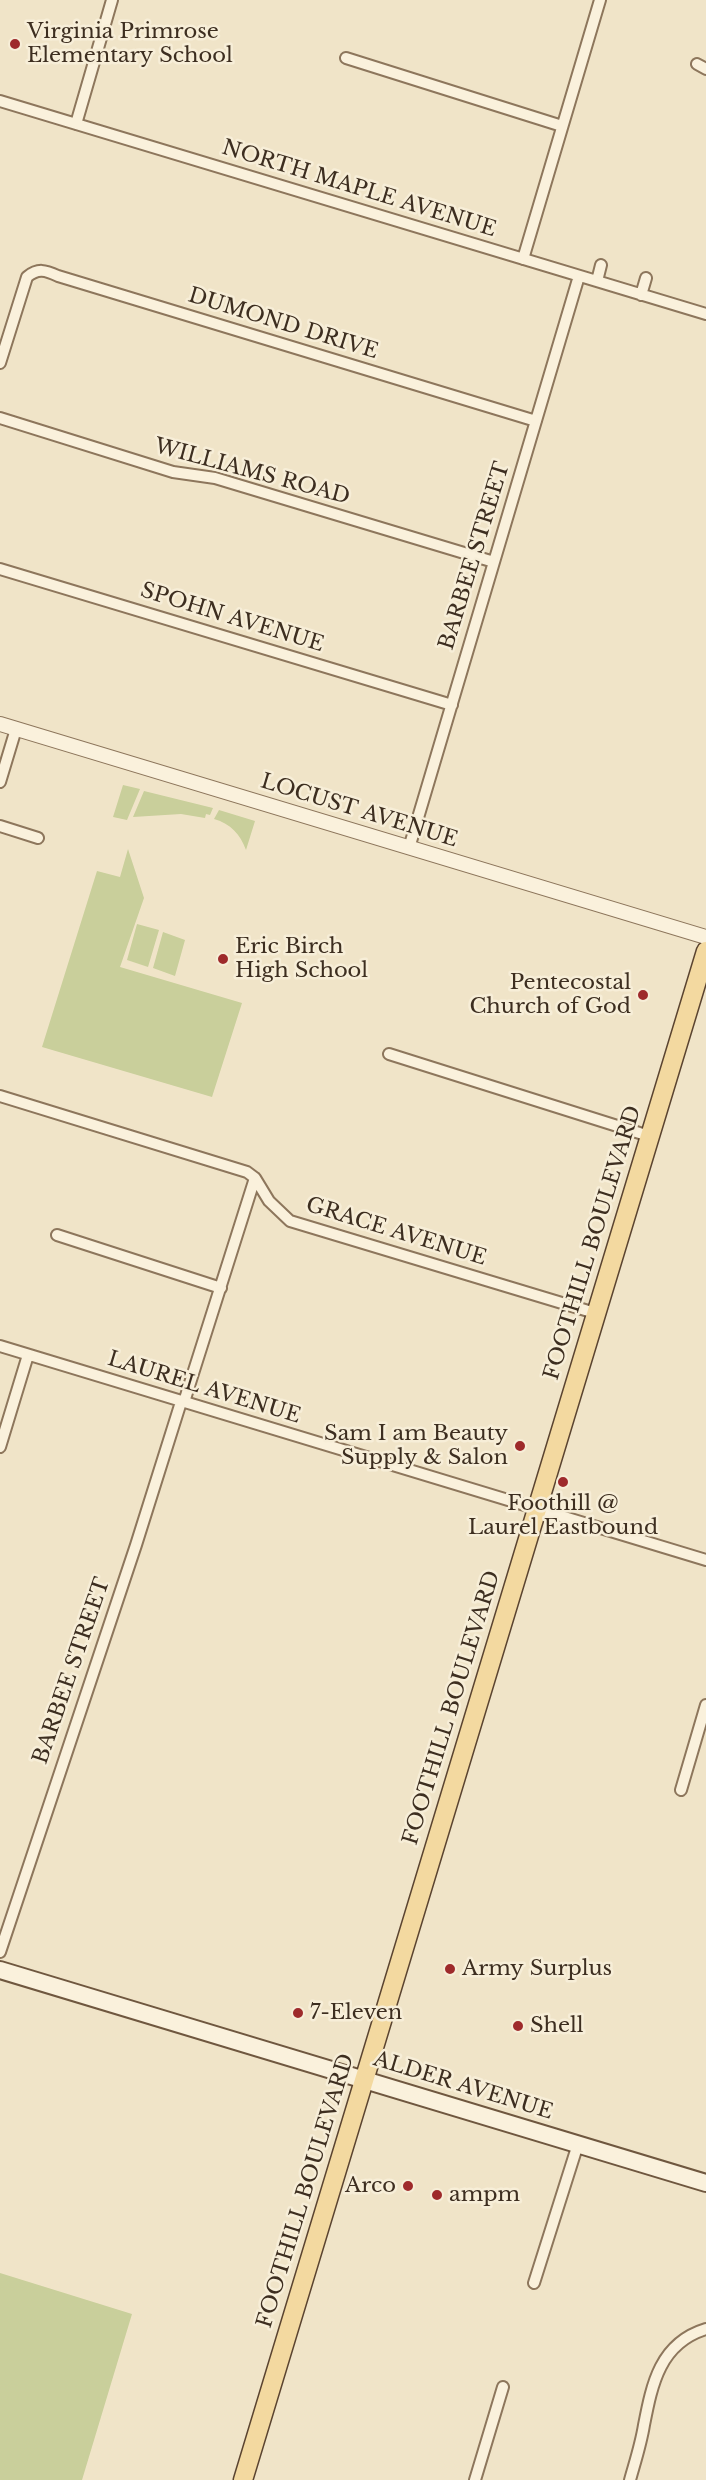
<!DOCTYPE html>
<html>
<head>
<meta charset="utf-8">
<style>
	body { margin:0 }
	canvas { display:block; background:#f0e4c8 }
</style>
</head>
<body>
<canvas width="706" height="2480"></canvas>
<script>
const context = document.querySelector('canvas').getContext('2d');
context.lineJoin = 'round';
function fill(path, color) { context.fillStyle = color; context.fill(path, 'evenodd'); }
function stroke(path, color, width, dash) { context.strokeStyle = color; context.lineWidth = width; context.lineCap = dash ? 'butt' : 'round'; context.setLineDash(dash || []); context.stroke(path); }
function drawText(font, color, halo, rows, align = 'center') {
  context.font = font + ' "Libre Baskerville",serif'; context.lineWidth = 5; context.setLineDash([]); context.textBaseline = 'middle'; context.strokeStyle = halo; context.fillStyle = color; for (const [text, x, y, turn = 0] of rows) {
    context.save(); context.translate(x, y); context.rotate((+turn || 0) * Math.PI / 180); context.textAlign = isNaN(turn) ? turn : align; if (halo) context.strokeText(text, 0, 0); context.fillText(text, 0, 0); context.restore();
  }
}
fill(new Path2D(`
	M123 785 140 789 127 820 113 817Z
	M144 791 213 808 210 815 206 814 205 818 181 814 133 817Z
	M219 810 255 821 246 850C240 834 231 824 214 819Z
	M128 849 144 898 120 967 242 1003 212 1097 42 1047 97 871 120 877Z
	M137 924 159 930 148 967 127 960Z
	M163 932 185 940 175 976 153 968Z
	M0 2273 132 2314 82 2480H0Z`), '#c9cf9b');
const minor = new Path2D(`
	M346 58 562 126
	M697 64 706 69
	M0 101 706 314
	M76 124 112 0
	M523 259 600 0
	M597 281 601 265
	M641 295 646 278
	M0 363 27 277C38 268 45 270 58 276L536 421
	M0 418 173 472 215 478 494 562
	M0 569 452 705
	M0 782 16 729
	M0 826 38 838
	M409 848 579 276
	M389 1054 649 1136
	M0 1096 247 1172 255 1178 269 1201 290 1221 595 1313
	M57 1235 221 1288
	M0 1346 706 1560
	M184 1402 255 1178
	M0 1447 28 1355
	M681 1790 706 1705
	M0 1952 136 1545 181 1402
	M534 2283 578 2144
	M475 2480 503 2387
	M630 2480C635 2462 641 2444 644 2425 652 2384 660 2343 706 2329`);
const tertiary = new Path2D(`
	M0 724 706 937`);
const secondary = new Path2D(`
	M0 1970 706 2183`);
const primary = new Path2D(`
	M243 2480 706 951`);
stroke(minor, '#8d765c', 14);
stroke(tertiary, '#8d765c', 16);
stroke(secondary, '#6f573f', 20);
stroke(primary, '#5b4430', 21);
stroke(minor, '#faf1dc', 10);
stroke(tertiary, '#faf1dc', 14);
stroke(secondary, '#faf1dc', 16);
stroke(primary, '#f3d9a0', 18);
for (const [x, y, r, color] of [
	[15,44,6,"#9e2a2b"],
	[223,959,6,"#9e2a2b"],
	[643,995,6,"#9e2a2b"],
	[520,1446,6,"#9e2a2b"],
	[563,1482,6,"#9e2a2b"],
	[450,1969,6,"#9e2a2b"],
	[298,2013,6,"#9e2a2b"],
	[518,2026,6,"#9e2a2b"],
	[408,2186,6,"#9e2a2b"],
	[437,2195,6,"#9e2a2b"]
]) { const dot = new Path2D(); dot.arc(x, y, r, 0, 2 * Math.PI); context.fillStyle = color; context.fill(dot); stroke(dot, '#f7eed8', 2); }
drawText('21px', '#3d2e20', '#f7eed8', [
	["Virginia Primrose",27,32],
	["Elementary School",27,56],
	["Eric Birch",235,947],
	["High School",235,971],
	["Pentecostal",631,983,"right"],
	["Church of God",631,1007,"right"],
	["Sam I am Beauty",508,1434,"right"],
	["Supply & Salon",508,1458,"right"],
	["Foothill @",563,1504,"center"],
	["Laurel Eastbound",563,1528,"center"],
	["Army Surplus",462,1969],
	["7-Eleven",310,2013],
	["Shell",530,2026],
	["Arco",396,2186,"right"],
	["ampm",449,2195]
], 'left');
drawText('21px', '#3d2e20', '#f7eed8', [
	["NORTH MAPLE AVENUE",359,189,17],
	["DUMOND DRIVE",283,324,17],
	["WILLIAMS ROAD",252,472,15],
	["BARBEE STREET",475,556,-73],
	["SPOHN AVENUE",232,618,17],
	["LOCUST AVENUE",359,811,17],
	["GRACE AVENUE",396,1232,17],
	["FOOTHILL BOULEVARD",593,1243,-73],
	["LAUREL AVENUE",204,1388,17],
	["BARBEE STREET",72,1671,-71],
	["FOOTHILL BOULEVARD",452,1708,-73],
	["ALDER AVENUE",463,2086,17],
	["FOOTHILL BOULEVARD",306,2191,-73]
]);
</script>
</body>
</html>
